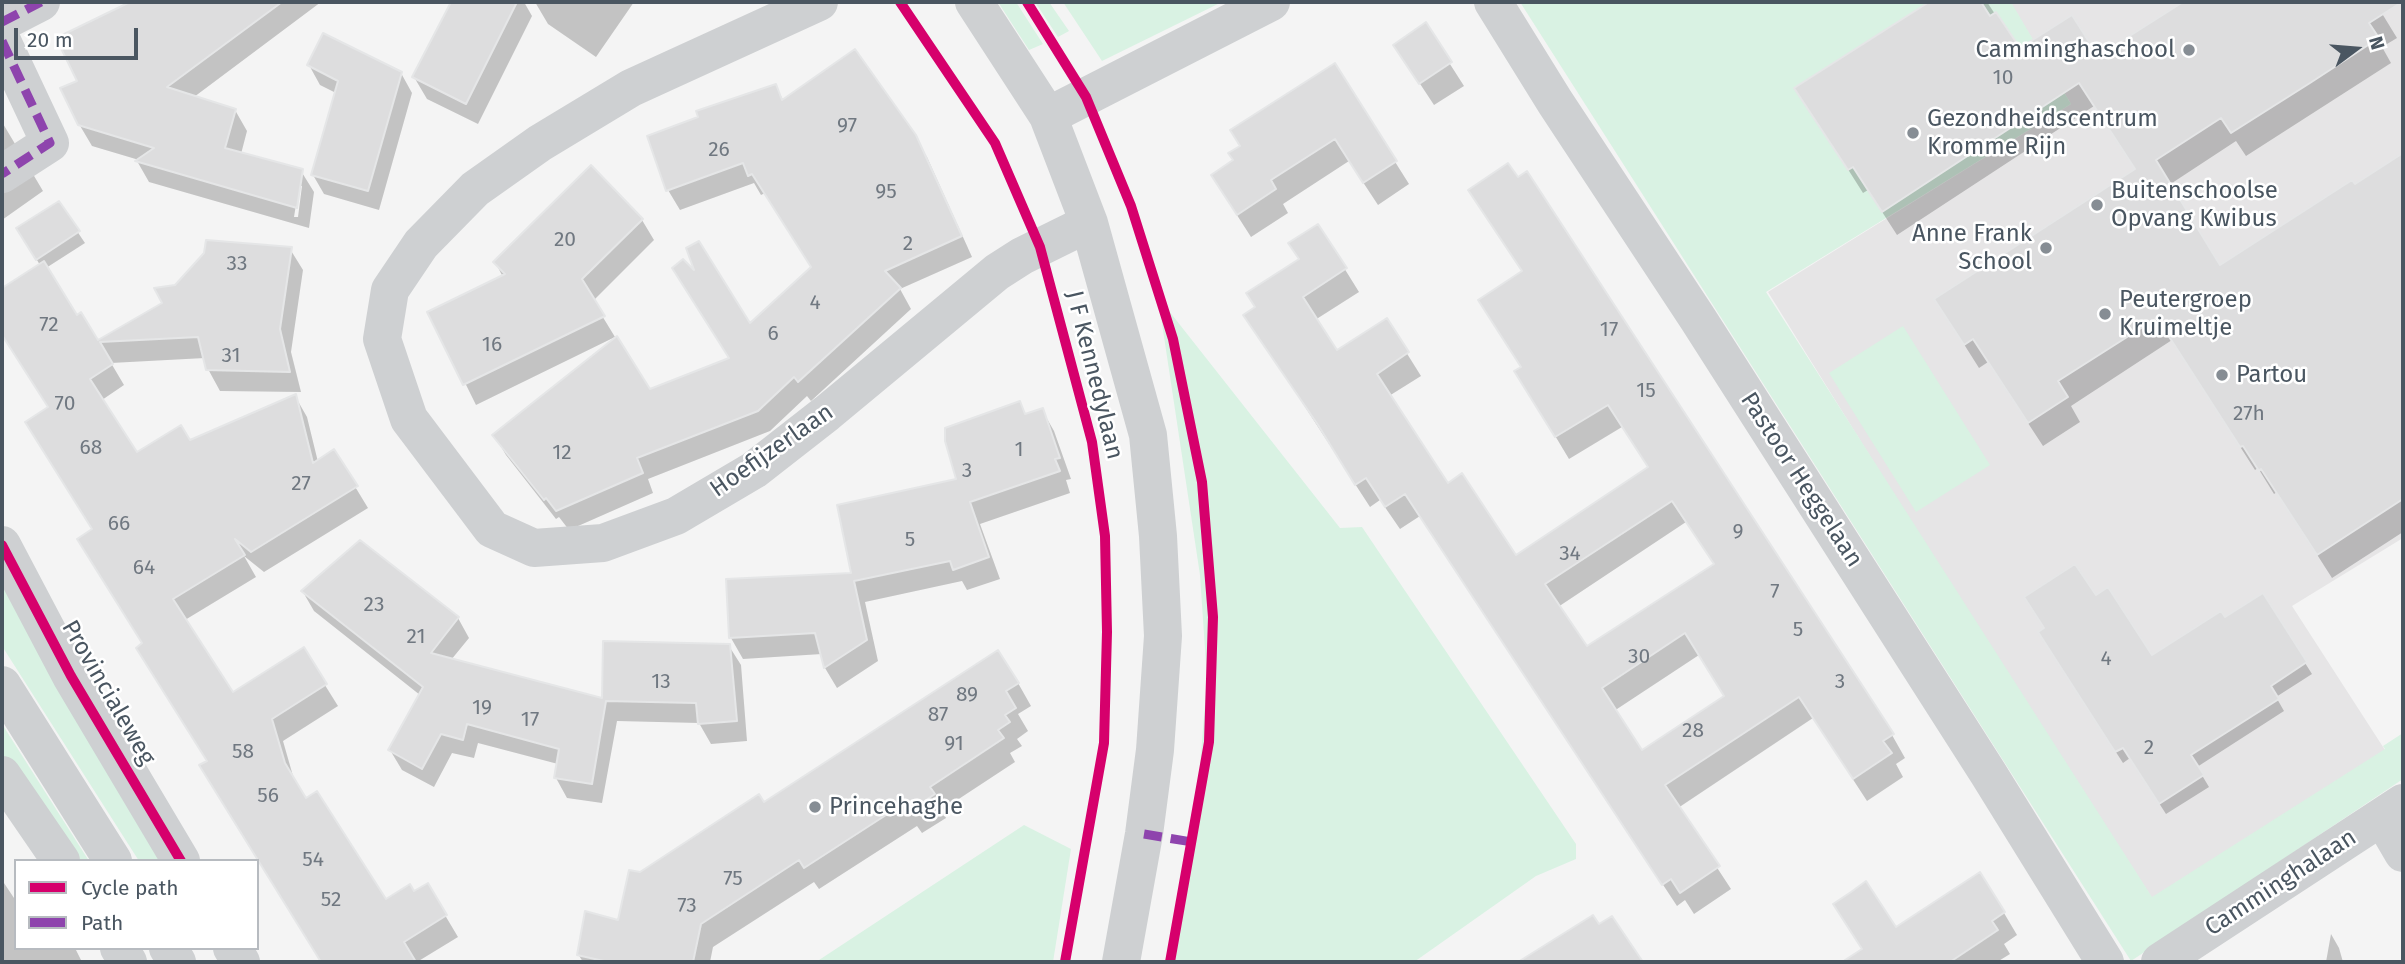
<!DOCTYPE html>
<html>
<head>
<meta charset="utf-8">
<style>
	body { margin:0 }
	#map { position:relative; width:2405px; height:964px; overflow:hidden; background:#f4f4f4; font-family:"Fira Sans",sans-serif }
	canvas { display:block }
	.frame { position:absolute; inset:0; border:4px solid #4a5661; pointer-events:none }
	.legend { position:absolute; left:14px; top:859px; width:245px; height:91px; box-sizing:border-box; background:#fff; border:2px solid #b7bbc0; margin:0; padding:9px 12px; list-style:none; font-size:21px; color:#4a5661 }
	.legend li { display:flex; align-items:center; gap:14px; height:35px }
	.legend b { width:35px; border:2px solid #b7bbc0 }
	.north { position:absolute; left:2321px; top:14px; width:70px; height:70px; -webkit-text-stroke:5px #fff; paint-order:stroke; rotate:74deg; font-size:19px; font-weight:700; line-height:28px; text-align:center; color:#4a5661 }
	.north::after { content:''; display:block; margin:auto; width:24px; height:32px; background:#4a5661; clip-path:polygon(50% 0,100% 100%,50% 72%,0 100%) }
	.scale { position:absolute; left:14px; top:28px; width:124px; height:32px; box-sizing:border-box; border:4px solid #4a5661; border-top:0; padding-left:9px; font-size:21px; line-height:24px; white-space:nowrap; color:#4a5661; -webkit-text-stroke:5px #fff; paint-order:stroke }
</style>
</head>
<body>
<div id="map">
<canvas width="2405" height="964"></canvas>
<div class="frame"></div>
<ul class="legend">
<li><b style="height:9px;background:#d6006c"></b>Cycle path</li>
<li><b style="height:9px;background:#8e44ad"></b>Path</li>
</ul>
<div class="north">N</div>
<div class="scale">20 m</div>
</div>
<script>
const context = document.querySelector('canvas').getContext('2d');
context.lineJoin = 'round';
function fill(path, color) { context.fillStyle = color; context.fill(path, 'evenodd'); }
function stroke(path, color, width, dash) { context.strokeStyle = color; context.lineWidth = width; context.lineCap = dash ? 'butt' : 'round'; context.setLineDash(dash || []); context.stroke(path); }
function drawText(font, color, halo, rows, align = 'center') {
  context.font = font + ' "Fira Sans",sans-serif'; context.lineWidth = 5; context.setLineDash([]); context.textBaseline = 'middle'; context.strokeStyle = halo; context.fillStyle = color; for (const [text, x, y, turn = 0] of rows) {
    context.save(); context.translate(x, y); context.rotate((+turn || 0) * Math.PI / 180); context.textAlign = isNaN(turn) ? turn : align; if (halo) context.strokeText(text, 0, 0); context.fillText(text, 0, 0); context.restore();
  }
}
fill(new Path2D(`
	M2010 2H2403V538L2292 606 2385 750 2152 898 1937 564 1768 292 2071 104Z`), '#e6e5e6');
fill(new Path2D(`
	M998 2H1016L1043 44 1029 50Z
	M1035 2H1049L1069 31 1058 37Z
	M1063 2H1222L1102 61Z
	M1520 2H2011L2071 104 1766 292 2152 897 2385 749 2383 746 2403 733V779L2131 961Z
	M1158 297 1340 528 1362 527 1576 844V859L1536 876 1414 962H1172L1196 816 1207 679 1200 575Z
	M1903 326 1990 465 1916 512 1829 373Z
	M2 575 164 861H139L2 646Z
	M2 724 89 861H73L2 755Z
	M1024 825 1071 849 1053 962H816Z`), '#d9f2e3');
fill(new Path2D(`
	M132 2H321L194 97 235 110 247 131 241 154 301 171 314 192 309 228 149 182 137 161 139 160 92 146 79 124V81L58 38ZM299 186H302L298 217H294Z
	M448 2H524L532 16 478 124 427 99 414 77 450 6Z
	M535 2H634L596 57 548 24Z
	M1929 2H1987L2019 50 2098 59 2186 2H2375L2397 38 2382 47 2391 63 2246 156 2236 141 2169 185 2220 267 2403 155V532L2332 578 2277 492 2274 494 2258 468 2255 470 2172 340 2071 406 2080 422 2043 446 1988 362 1979 368 1936 300 2137 171 2094 106 1897 235 1868 190 1863 193 1797 89Z
	M1425 25 1464 86 1434 105 1395 46Z
	M309 65 401 73 412 93 379 210 324 194 313 175 336 93 320 85Z
	M1334 65 1409 184 1378 205 1349 161 1283 204 1288 213 1251 237 1226 198 1235 161Z
	M775 86 784 101 914 136 927 157 972 257 900 289 911 309 811 401 807 396 770 431 648 479 653 493 569 530 559 517 556 519 506 455 494 435 650 391 730 359 750 326 812 268 765 193 761 195 754 183 680 210 668 190 649 137Z
	M2 122 43 191 2 220Z
	M1470 190 1892 735 1905 758 1896 764 1903 777 1867 801 1813 718 1678 808 1731 889 1694 914 1685 900 1677 906 1420 516 1400 529 1380 500 1370 507 1246 316 1256 308 1300 260 1318 226 1359 292 1315 320 1337 352 1386 320 1421 376 1389 396 1448 485 1516 557 1649 468 1622 427 1569 459 1530 394 1522 368 1523 273ZM1686 522 1715 566 1586 649 1558 607ZM1699 655 1725 697 1642 753 1614 711Z
	M58 203 85 243 46 268 76 317 98 342 164 304 175 287 290 249 303 270 291 352 301 392 220 391 208 369 205 358 111 363 124 385 102 400 136 454 190 442 295 396 307 417 318 462 334 452 368 508 264 572 244 556 256 577 185 620 233 695 303 650 338 706 283 741 295 783 306 800 385 902 414 894 427 885 458 937 417 962H328L208 762 144 644 94 530 49 409 2 334V290L40 265 18 229Z
	M642 220 654 240 593 301 615 337 476 405 430 312 503 277 495 262Z
	M1019 403 1027 416 1042 410 1054 431 1071 479 1066 480 1070 493 980 524 1000 579 967 590 962 581 865 602 878 661 837 688 825 668 822 654 743 659 731 638 853 574 958 481 944 430Z
	M303 592 458 618 469 638 451 660 604 700 729 646 741 665 747 741 711 744 699 723 617 721 602 803 567 798 556 778 558 764 478 743 474 758 452 753 434 787 402 770 390 750 420 695 314 611Z
	M2262 595 2312 674 2276 697 2284 711 2197 767 2209 787 2166 814 2130 758 2123 763 2046 644 2095 597 2151 657 2225 619Z
	M1018 683 1031 706 1018 714 1028 731 1017 739 1022 746 1010 753 1015 762 942 810 946 818 922 833 917 826 819 889 814 882 713 947 710 962H583L578 954 619 922 640 874 764 804Z
	M2 880 16 901V948H75L82 962H2Z
	M2004 913 2017 935 2004 944 2010 954 1997 962H1846L1896 929Z
	M1592 917 1599 927 1611 918 1640 962H1524Z
	M2331 934 2339 948 2343 962H2326Z`), '#0003');
const building = new Path2D(`
	M130 2H282L167 87 236 109 225 148 303 169 297 208 135 161 154 148 78 125 60 88 77 81 56 38Z
	M451 2H517L466 104 412 77Z
	M1929 2H1981L1990 16 1996 12 2020 48 2072 15 2098 56 2183 2H2402L2369 23 2379 38 2310 83 2231 133 2221 118 2156 160 2220 265 2352 180 2355 184 2403 153V499L2317 555 2261 469 2259 471 2243 446 2240 447 2157 318 2058 381 2068 397 2028 423 1973 339 1964 345 1934 299 2135 169 2079 83 1882 212 1853 167 1848 170 1794 88Z
	M1426 22 1452 62 1419 84 1393 45Z
	M323 33 402 72 368 191 311 175 338 81 307 65Z
	M855 49 916 135 962 236 885 271 901 288 798 382 794 377 758 411 637 458 643 473 556 511 546 498 544 500 492 435 617 336 650 389 729 358 672 268 683 259 694 270 686 248 699 241 750 323 811 267 752 174 748 176 743 163 666 191 647 136 698 117 696 111 776 84 782 100Z
	M1335 63 1397 161 1363 183 1335 139 1271 180 1276 189 1237 215 1211 175 1233 160 1228 153 1240 146 1230 130Z
	M1508 163 1518 177 1527 171 1894 734 1883 741 1892 753 1853 779 1799 697 1665 785 1720 866 1680 893 1671 879 1662 885 1405 494 1385 507 1366 478 1355 485 1318 425 1243 315 1255 307 1246 293 1299 259 1288 243 1318 224 1347 268 1303 297 1337 350 1387 318 1409 352 1377 374 1448 483 1462 473 1516 555 1648 467 1608 405 1555 437 1514 371 1521 367 1478 300 1522 271 1468 190ZM1672 501 1714 564 1587 646 1545 584ZM1685 633 1724 696 1642 750 1602 688Z
	M591 165 643 219 582 279 605 316 463 385 427 312 505 274 493 262Z
	M59 201 80 231 36 260 16 228Z
	M206 240 292 247 280 329 290 372 206 370 198 337 100 342 113 364 90 379 137 452 181 425 190 440 296 394 313 463 334 449 358 486 251 552 235 539 245 555 173 599 233 692 304 647 327 684 272 719 285 763 306 798 317 791 386 899 410 884 414 891 428 883 447 915 404 942 416 962H321L199 765 207 761 136 648 142 643 77 539 92 529 25 422 48 407 2 335V288L44 261 77 315 81 312 98 340 162 303 154 288 175 285 204 253Z
	M1020 401 1025 414 1043 408 1060 458 1055 459 1060 471 970 502 989 557 953 570 950 561 854 581 867 640 824 668 815 633 729 638 726 579 851 573 837 505 956 479 945 441V428Z
	M360 540 459 617 431 653 602 698 603 641 730 644 737 721 698 724 696 703 606 701 592 784 554 778 559 749 467 724 463 740 441 734 422 769 388 750 423 687 301 591Z
	M2075 564 2096 595 2108 587 2152 655 2221 611 2225 617 2263 593 2307 662 2271 686 2279 699 2191 755 2204 775 2159 804 2123 748 2115 752 2038 632 2044 628 2024 597Z
	M998 650 1019 683 1006 691 1016 708 1005 715 1010 722 998 730 1004 738 930 787 935 794 908 812 903 804 804 868 799 860 701 924 693 962H608L577 955 585 911 618 920 629 870 640 872 759 794 764 802Z
	M1980 872 2005 912 1992 921 1998 930 1950 962H1842L1862 949 1833 904 1851 892 1866 881 1896 927Z
	M1593 915 1599 924 1612 916 1643 962H1518Z`);
fill(building, '#ddddde');
stroke(building, '#e5e6e7', 2);
stroke(new Path2D(`
	M819 2 631 88 540 143 475 189 421 244 390 290 382 339 409 419 492 529 534 548 603 543 676 516 754 470 827 413 997 272 1022 256 1089 223
	M974 2 1048 116 1089 223 1148 435 1158 536 1163 636 1155 750 1144 834 1121 962
	M1493 2 1555 102 1698 319 1988 773 2105 962
	M2 22 41 2
	M2 41 50 143 2 174
	M1048 116 1271 2
	M2 545 71 676 181 861
	M2 775 61 861
	M2382 817 2403 853
	M119 948 128 962
	M232 948 241 962
	M2160 962 2403 803`), '#ced0d2', 38);
stroke(new Path2D(`
	M2 685 113 861
	M168 948 177 962`), '#ced0d2', 38);
stroke(new Path2D(`
	M2 22 41 2
	M2 41 50 143 2 174
	M1144 834 1192 842`), '#8e44ad', 9, [18, 9]);
stroke(new Path2D(`
	M900 2 995 143 1040 247 1092 442 1105 536 1107 632 1104 743 1065 962
	M1027 2 1086 97 1131 206 1173 339 1202 482 1213 617 1209 742 1170 962
	M2 545 71 676 181 861`), '#d6006c', 10);
for (const [x, y, r, color] of [
	[2189,50,7,"#868d94"],
	[1913,133,7,"#868d94"],
	[2097,205,7,"#868d94"],
	[2046,248,7,"#868d94"],
	[2105,314,7,"#868d94"],
	[2222,375,7,"#868d94"],
	[815,807,7,"#868d94"]
]) { const dot = new Path2D(); dot.arc(x, y, r, 0, 2 * Math.PI); context.fillStyle = color; context.fill(dot); stroke(dot, '#fff', 2.5); }
drawText('21px', '#707881', null, [
	["10",2003,78],
	["97",847,126],
	["26",719,150],
	["95",886,192],
	["20",565,240],
	["2",908,244],
	["33",237,264],
	["4",815,303],
	["72",49,325],
	["17",1609,330],
	["6",773,334],
	["16",492,345],
	["31",231,356],
	["15",1646,391],
	["70",65,404],
	["27h",2249,414],
	["68",91,448],
	["1",1019,450],
	["12",562,453],
	["3",967,471],
	["27",301,484],
	["66",119,524],
	["9",1738,532],
	["5",910,540],
	["34",1570,554],
	["64",144,568],
	["7",1775,592],
	["23",374,605],
	["5",1798,630],
	["21",416,637],
	["30",1639,657],
	["4",2106,659],
	["13",661,682],
	["3",1840,682],
	["89",967,695],
	["19",482,708],
	["87",938,715],
	["17",530,720],
	["28",1693,731],
	["91",954,744],
	["2",2149,748],
	["58",243,752],
	["56",268,796],
	["54",313,860],
	["75",733,879],
	["52",331,900],
	["73",687,906]
]);
drawText('24px', '#4a5661', '#fff', [
	["Camminghaschool",2175,50,"right"],
	["Gezondheidscentrum",1927,119],
	["Kromme Rijn",1927,147],
	["Buitenschoolse",2111,191],
	["Opvang Kwibus",2111,219],
	["Anne Frank",2032,234,"right"],
	["School",2032,262,"right"],
	["Peutergroep",2119,300],
	["Kruimeltje",2119,328],
	["Partou",2236,375],
	["Princehaghe",829,807]
], 'left');
drawText('24px', '#4a5661', '#fff', [
	["J F Kennedylaan",1094,375,76],
	["Hoefijzerlaan",772,451,-35],
	["Pastoor Heggelaan",1801,480,57],
	["Provincialeweg",108,693,60],
	["Camminghalaan",2281,883,-33]
]);
</script>
</body>
</html>
